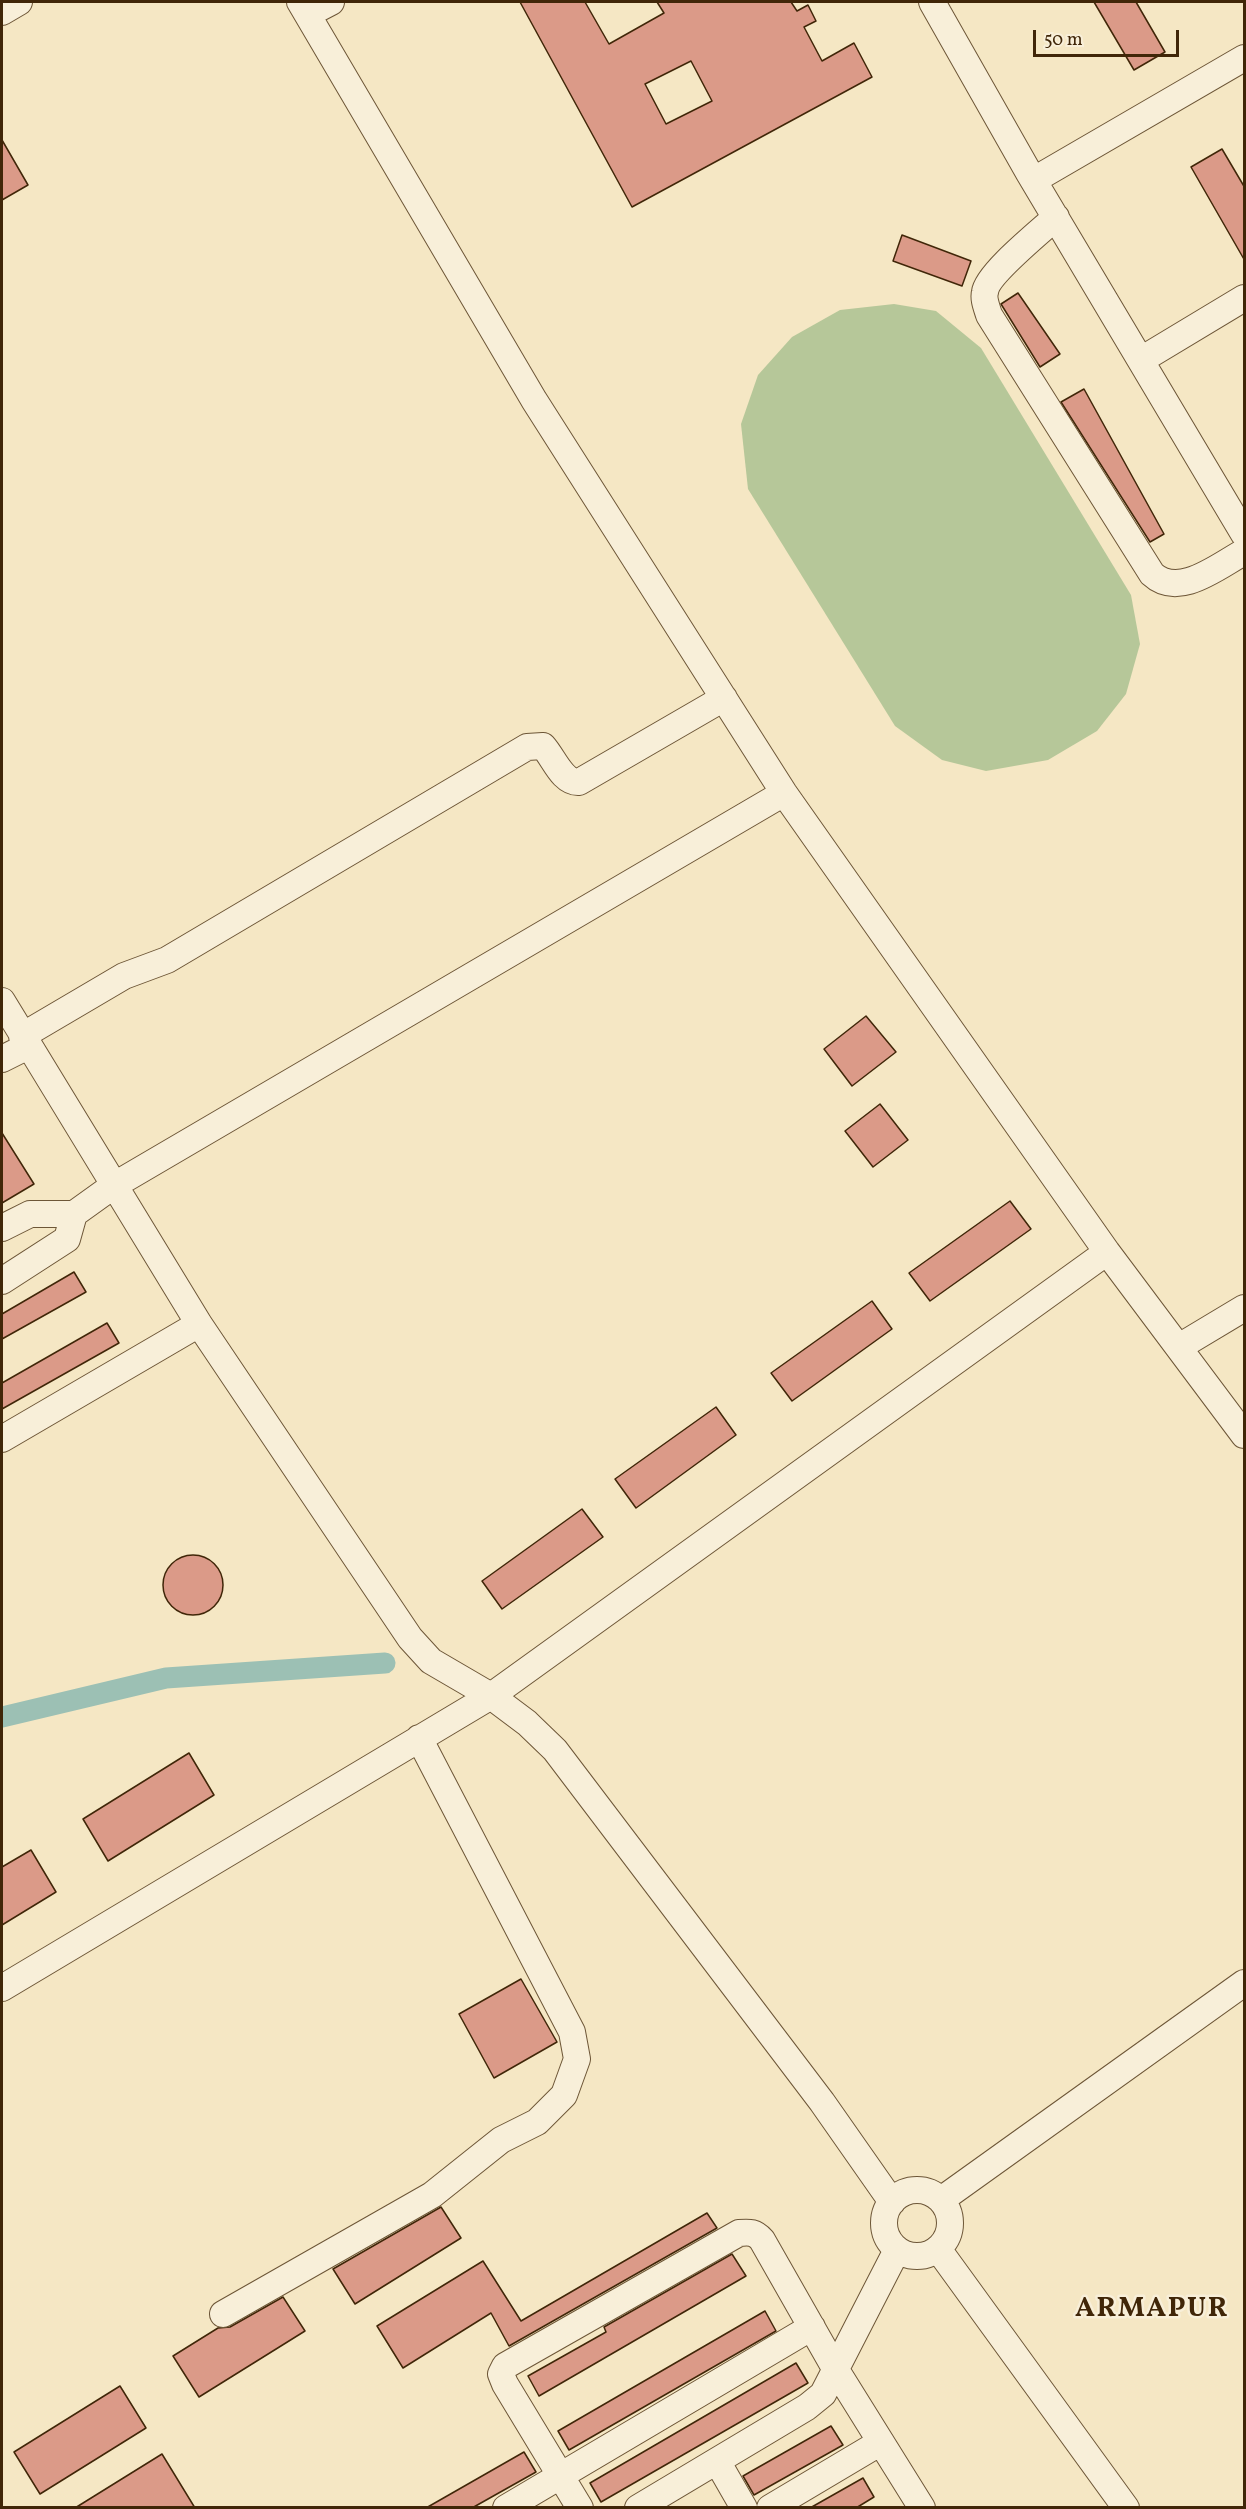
<!DOCTYPE html>
<html>
<head>
<meta charset="utf-8">
<style>
	body { margin:0 }
	#map { position:relative; width:1246px; height:2509px; overflow:hidden; background:#f5e7c4; font-family:Vollkorn,serif }
	canvas { display:block }
	.frame { position:absolute; inset:0; border:3px solid #402608; pointer-events:none }
	.scale { position:absolute; left:1033px; top:30px; width:146px; height:27px; box-sizing:border-box; border:3px solid #402608; border-top:0; padding-left:8px; font-size:18px; line-height:21px; white-space:nowrap; color:#402608; -webkit-text-stroke:4px #f8efd9; paint-order:stroke }
</style>
</head>
<body>
<div id="map">
<canvas width="1246" height="2509"></canvas>
<div class="frame"></div>
<div class="scale">50 m</div>
</div>
<script>
const context = document.querySelector('canvas').getContext('2d');
context.lineJoin = 'round';
function fill(path, color) { context.fillStyle = color; context.fill(path, 'evenodd'); }
function stroke(path, color, width, dash) { context.strokeStyle = color; context.lineWidth = width; context.lineCap = dash ? 'butt' : 'round'; context.setLineDash(dash || []); context.stroke(path); }
function drawText(font, color, halo, rows, align = 'center') {
  context.font = font + ' Vollkorn,serif'; context.lineWidth = 5; context.setLineDash([]); context.textBaseline = 'middle'; context.strokeStyle = halo; context.fillStyle = color; for (const [text, x, y, turn = 0] of rows) {
    context.save(); context.translate(x, y); context.rotate((+turn || 0) * Math.PI / 180); context.textAlign = isNaN(turn) ? turn : align; if (halo) context.strokeText(text, 0, 0); context.fillText(text, 0, 0); context.restore();
  }
}
fill(new Path2D(`
	M894 304 936 311 981 348 1131 595 1140 644 1126 694 1097 731 1048 760 986 771 942 760 895 726 748 489 741 424 758 375 792 337 840 310Z`), '#b6c799');
stroke(new Path2D(`
	M2 1717 166 1678 385 1663`), '#9cc0b4', 21);
const building = new Path2D(`
	M520 2H585L609 44 664 13 657 2H791L797 11 808 5 816 21 804 27 822 61 854 43 872 77 632 207ZM691 61 712 101 666 124 645 84Z
	M1094 2H1136L1165 52 1134 70Z
	M2 140 28 185 2 200Z
	M1222 149 1245 188V261L1191 167Z
	M902 235 971 261 962 286 893 261Z
	M1018 293 1060 354 1040 367 1001 304Z
	M1084 389 1164 534 1150 542 1061 402Z
	M866 1016 896 1052 852 1086 824 1049Z
	M880 1104 908 1140 873 1167 845 1131Z
	M2 1133 34 1184 2 1203Z
	M1010 1201 1031 1229 930 1301 909 1273Z
	M74 1272 86 1292 2 1339V1314Z
	M872 1301 892 1329 792 1401 771 1373Z
	M107 1323 119 1343 2 1409V1383Z
	M716 1407 736 1435 636 1508 615 1479Z
	M582 1509 603 1537 502 1609 482 1581Z
	M163 1585a30 30 0 1 1 60 0a30 30 0 1 1-60 0Z
	M189 1753 214 1795 108 1861 83 1819Z
	M31 1850 56 1892 2 1925V1867Z
	M521 1979 557 2042 494 2078 459 2014Z
	M441 2207 461 2238 355 2304 333 2269Z
	M707 2213 717 2228 509 2346 491 2313 403 2368 377 2326 483 2261 521 2321Z
	M732 2254 746 2276 539 2396 528 2376 606 2332 604 2327Z
	M283 2297 305 2331 199 2397 173 2356 218 2328 230 2327Z
	M765 2311 776 2331 569 2450 558 2431Z
	M796 2363 808 2383 601 2502 590 2483Z
	M120 2386 146 2428 40 2494 14 2452Z
	M831 2426 843 2445 754 2495 743 2476Z
	M524 2452 536 2472 472 2508H426Z
	M162 2454 195 2508H75Z
	M863 2478 874 2497 856 2508H810Z`);
fill(building, '#db9a88');
stroke(building, '#402608', 1.5);
const minor = new Path2D(`
	M300 2 534 400 784 793 1107 1252 1244 1435
	M932 2 1029 173 1244 534
	M2 12 19 2
	M308 14 331 2
	M1034 180 1244 58
	M1056 217C1041 231 987 274 985 292 983 299 987 308 989 315L1152 574C1179 599 1218 566 1244 552
	M1141 360 1244 298
	M2 1001 199 1324 410 1638 431 1661 491 1696 527 1723 555 1750 822 2102 892 2202
	M22 1036 124 976 167 960 527 747 543 746C554 758 562 783 579 782L724 698
	M2 1059 28 1046
	M2 1228 30 1214H74
	M2 1281 67 1239 74 1214 113 1186 784 793
	M1179 1347 1244 1308
	M2 1439 199 1324
	M2 1988 491 1696 1107 1252
	M884 2223a33 33 0 1 1 66 0a33 33 0 1 1-66 0Z
	M941 2200 1244 1983
	M938 2249 1126 2508
	M223 2314 432 2195 501 2140 537 2122 564 2095 577 2059 572 2032 419 1738
	M717 2461 744 2508
	M506 2508 812 2327
	M580 2508 505 2384 501 2374 505 2366 739 2233C750 2232 755 2232 762 2240L836 2370 922 2508
	M638 2508 807 2407 823 2394 897 2250
	M770 2508 881 2442`);
stroke(minor, '#6d5637', 28);
stroke(minor, '#f8efd9', 26);
context.letterSpacing = '1.5px';
drawText('bold 28px', '#402608', '#f8efd9', [
	["ARMAPUR",1152,2311]
]);
context.letterSpacing = '0px';
</script>
</body>
</html>
